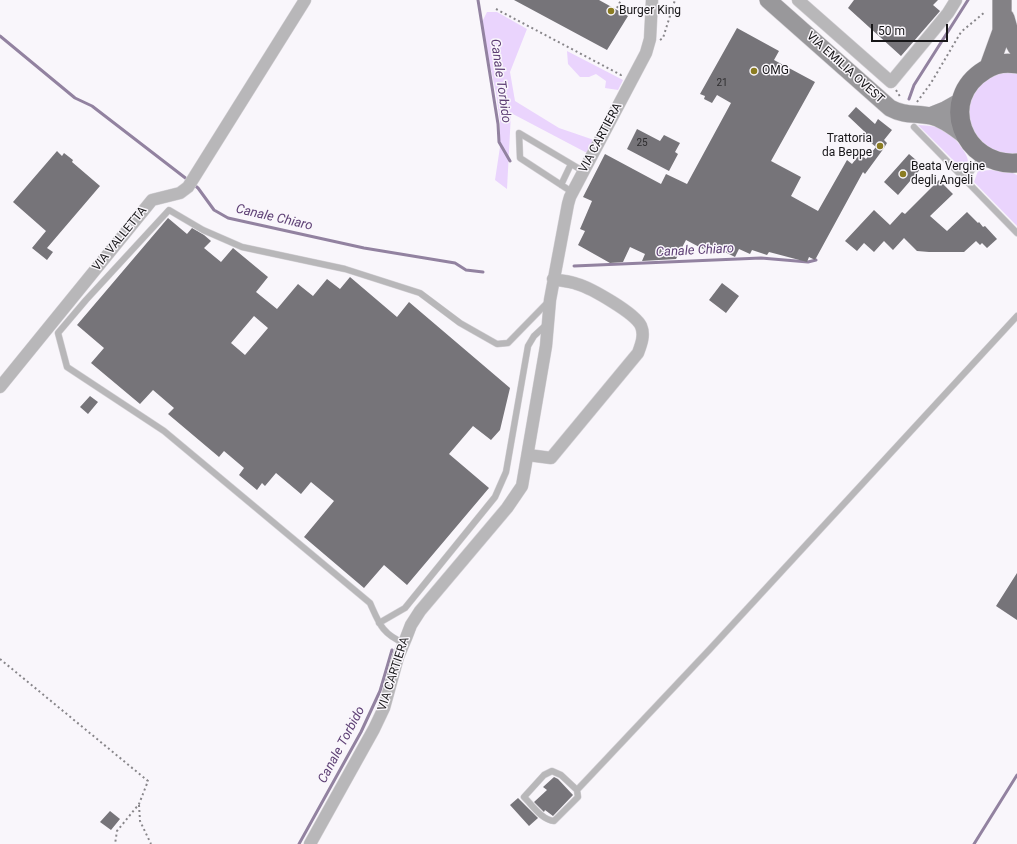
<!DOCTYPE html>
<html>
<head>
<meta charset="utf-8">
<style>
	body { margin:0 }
	#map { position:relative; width:1017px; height:844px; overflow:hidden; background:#f9f6fb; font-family:Roboto,sans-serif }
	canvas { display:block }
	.scale { position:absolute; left:871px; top:24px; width:77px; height:18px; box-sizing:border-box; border:2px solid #171618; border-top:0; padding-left:5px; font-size:12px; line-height:14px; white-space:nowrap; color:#171618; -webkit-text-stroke:3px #f9f6fb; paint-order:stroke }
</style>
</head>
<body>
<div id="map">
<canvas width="1017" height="844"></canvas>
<div class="scale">50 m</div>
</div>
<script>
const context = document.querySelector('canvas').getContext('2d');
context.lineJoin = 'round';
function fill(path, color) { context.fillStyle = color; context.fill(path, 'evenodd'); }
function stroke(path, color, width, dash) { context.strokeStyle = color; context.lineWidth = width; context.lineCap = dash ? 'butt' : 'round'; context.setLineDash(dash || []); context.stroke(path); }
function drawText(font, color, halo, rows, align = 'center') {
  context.font = font + ' Roboto,sans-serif'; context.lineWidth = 3; context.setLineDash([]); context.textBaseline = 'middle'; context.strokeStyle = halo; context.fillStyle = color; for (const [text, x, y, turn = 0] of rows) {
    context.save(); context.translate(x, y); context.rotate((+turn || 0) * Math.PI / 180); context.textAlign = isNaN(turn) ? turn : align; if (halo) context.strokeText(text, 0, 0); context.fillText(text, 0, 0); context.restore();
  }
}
fill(new Path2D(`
	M487 12H497L527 29 510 72 515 101 559 128 594 140 587 153 511 113 507 189 495 180 500 147V122L496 93 481 24Z
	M567 51 623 80 618 90 605 88 606 81 596 74 589 77H580L568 64Z
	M1017 72V155L996 153 977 140 967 119 970 96 977 86 996 73Z
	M918 125C940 127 945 125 959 144 963 150 967 154 968 161L965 166 961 168Z
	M991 170 1013 173 1017 175V226L974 182 978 171Z`), '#ead4fd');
stroke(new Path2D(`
	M478 0 498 124 499 142 510 161
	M0 36 75 98 92 106 188 180
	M909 99 914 85 968 0
	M193 184 198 188 214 210 228 218 364 248 455 263 466 270 483 272
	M574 266 761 258 808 262 816 260
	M299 844 361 732 380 691 392 650
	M974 844 1017 775`), '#9282a0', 3);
fill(new Path2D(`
	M514 0H599L628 16 607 50Z
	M854 0H938L933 5 940 11 901 56 848 8Z
	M737 28 779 51 774 60 815 82 771 161 801 177 791 196 818 211 847 160 852 164 860 154 866 159 876 147 864 137 866 133 848 116 856 107 875 124 878 119 892 130 884 140 887 143 884 148 865 174 863 172 815 260 809 257 807 262 769 252 767 255 752 250 750 254 739 249 735 257 709 244 705 250 686 240 676 259 642 261 645 254 630 247 623 262 610 263 578 245 585 231 580 229 592 201 583 197 605 154 661 184 666 174 687 184 731 103 717 95 712 103 704 99 705 96 700 94Z
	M637 129 660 141 664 135 680 143 675 152 678 154 669 171 627 149Z
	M57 151 62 156 64 153 73 160 72 162 100 186 47 248 53 252 47 260 32 248 46 231 13 202Z
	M909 154 923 166 898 195 884 182Z
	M939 180 953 194 930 216 947 231 967 212 978 223 979 222 983 227 985 226 997 239 987 248 982 243 980 245 976 241 964 252H929L917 251 904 238 893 250 884 241 874 252 864 243 857 251 845 241 874 210 890 225 902 212 905 214Z
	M168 218 187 234 192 228 204 235 211 241 204 248 221 262 233 248 268 277 256 292 277 309 298 284 313 296 327 279 340 289 350 277 397 317 409 302 510 388 500 430 491 440 473 426 449 454 489 488 407 585 384 565 364 588 304 537 334 501 311 482 301 494 276 473 265 486 262 483 257 490 239 475 244 468 224 451 219 457 168 414 174 408 153 390 140 404 91 363 104 348 77 325ZM254 316 268 328 245 355 231 343Z
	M722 283 739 296 726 313 709 300Z
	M90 396 98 402 88 414 80 407Z
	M1017 573V620L996 606Z
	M554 777 558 779 573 795 553 816 545 810 544 812 534 802 547 790 543 787Z
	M518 798 538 818 529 826 510 805Z
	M110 811 120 819 111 830 100 822Z`), '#767479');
const lane = new Path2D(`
	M914 127 1017 233
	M965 179 982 157
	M561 185 571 164
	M572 192 520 158 519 133 583 171
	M379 623 405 608 495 497 506 472 528 346 534 336 547 324
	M404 643C382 634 379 623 370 603L164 431 67 367 58 333 86 300 169 210 203 230 242 247 345 269 420 293 460 323 497 344 508 343 548 302
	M577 790 561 775 552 771 544 775 524 797C533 806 542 820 554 821L578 797 577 790 710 649 1017 316`);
const street = new Path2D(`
	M798 0 891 82 948 13 956 0
	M0 387 152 200 180 193 188 187 305 0
	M528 455 551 458 638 353C641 345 645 335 641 326 635 313 591 288 577 284 570 281 561 281 553 279
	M310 844 374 729 384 708 398 657 406 638 411 625 420 611 507 508 522 486 546 346 550 300 568 204 570 197 646 53 650 39 652 0`);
const secondary = new Path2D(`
	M768 0 890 108C905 116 914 113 930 116 942 118 955 128 965 136
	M930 116 945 110 961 101`);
const primary = new Path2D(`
	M1005 18 1009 32 1017 47
	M1017 64C1006 62 994 64 985 70 937 99 963 167 1017 163
	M989 67 1002 31V0`);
stroke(lane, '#d5d2d7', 7);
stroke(street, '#d5d2d7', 13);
stroke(secondary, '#d5d2d7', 18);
stroke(primary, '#d5d2d7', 20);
stroke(new Path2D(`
	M617 8 621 0
	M496 9 621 75 622 74
	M660 40 663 38 675 0
	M896 90 901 98
	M917 102 931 83 961 32 985 12
	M0 659 148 781 139 804 117 831 115 844
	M139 805 140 821 151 844`), '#88868a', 2, [2, 3]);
stroke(lane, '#b8b7b9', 6);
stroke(street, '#b8b7b9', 12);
stroke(secondary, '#99989b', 17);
stroke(primary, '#838185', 19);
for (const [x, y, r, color] of [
	[611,11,4,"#8b7c22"],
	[754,71,4,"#8b7c22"],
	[880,146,4,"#8b7c22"],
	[903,174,4,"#8b7c22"]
]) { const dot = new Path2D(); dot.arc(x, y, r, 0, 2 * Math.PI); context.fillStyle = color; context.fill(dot); stroke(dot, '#f9f6fb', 1.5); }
drawText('10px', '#2f2e30', null, [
	["21",722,83],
	["25",642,143]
]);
drawText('12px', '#171618', '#f9f6fb', [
	["Burger King",619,11],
	["OMG",762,71],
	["Trattoria",872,139,"right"],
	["da Beppe",872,153,"right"],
	["Beata Vergine",911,167],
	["degli Angeli",911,181]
], 'left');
drawText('12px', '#171618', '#f9f6fb', [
	["VIA EMILIA OVEST",845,68,42],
	["VIA CARTIERA",601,138,-62],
	["VIA VALLETTA",120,239,-51],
	["VIA CARTIERA",394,674,-72]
]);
drawText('italic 13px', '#5e4075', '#f9f6fb', [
	["Canale Torbido",500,81,82],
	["Canale Chiaro",274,218,13],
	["Canale Chiaro",695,251,-3],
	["Canale Torbido",342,745,-62]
]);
</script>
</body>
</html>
